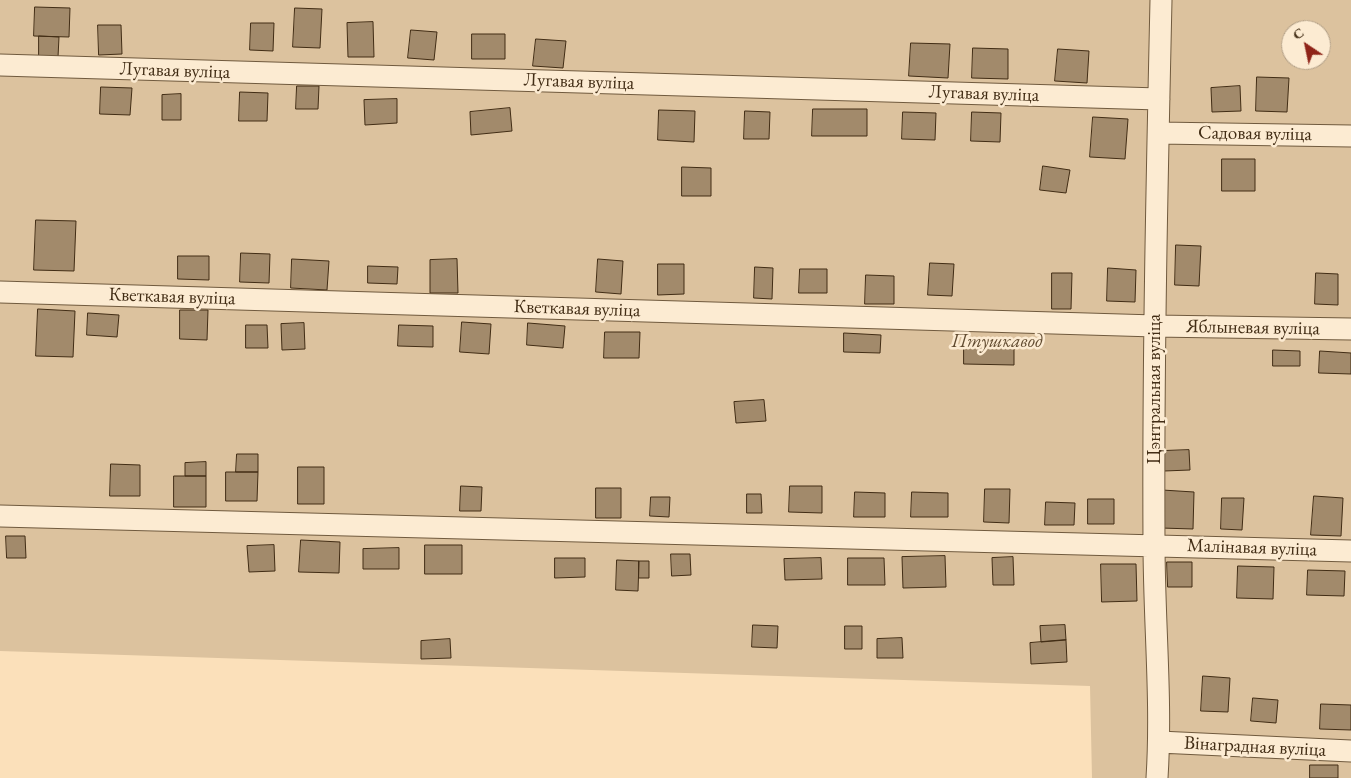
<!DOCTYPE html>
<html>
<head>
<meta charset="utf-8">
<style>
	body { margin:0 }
	#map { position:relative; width:1351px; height:778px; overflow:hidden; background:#fbe0ba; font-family:"EB Garamond",serif }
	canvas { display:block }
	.north { position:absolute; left:1281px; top:20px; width:50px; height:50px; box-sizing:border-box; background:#fcebd2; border:1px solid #b29f86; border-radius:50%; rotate:326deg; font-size:14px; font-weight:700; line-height:20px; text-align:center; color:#422d15 }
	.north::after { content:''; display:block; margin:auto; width:18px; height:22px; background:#8f2418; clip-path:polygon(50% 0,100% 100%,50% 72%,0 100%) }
</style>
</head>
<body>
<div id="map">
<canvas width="1351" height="778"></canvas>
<div class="north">С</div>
</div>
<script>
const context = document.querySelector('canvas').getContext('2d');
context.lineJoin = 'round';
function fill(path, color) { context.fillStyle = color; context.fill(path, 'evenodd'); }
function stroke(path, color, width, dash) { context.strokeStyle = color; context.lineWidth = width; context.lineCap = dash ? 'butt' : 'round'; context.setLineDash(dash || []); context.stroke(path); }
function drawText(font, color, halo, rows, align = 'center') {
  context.font = font + ' "EB Garamond",serif'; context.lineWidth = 5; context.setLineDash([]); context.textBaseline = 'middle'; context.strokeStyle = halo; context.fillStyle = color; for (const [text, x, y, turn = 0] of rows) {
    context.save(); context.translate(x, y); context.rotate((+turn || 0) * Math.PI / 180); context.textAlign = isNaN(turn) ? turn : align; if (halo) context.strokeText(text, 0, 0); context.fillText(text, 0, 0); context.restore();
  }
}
fill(new Path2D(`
	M0 0H1351V778H1092L1090 686 0 651ZM1291 30H1321V60H1291Z`), '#dcc29e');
const building = new Path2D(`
	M35 7 70 8 69 37 34 36Z
	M295 8 322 9 320 48 293 47Z
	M373 22 374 57H348L347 23Z
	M251 23H274L273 51 250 50Z
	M98 25H121L122 54 99 55Z
	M411 30 437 32 434 60 408 58Z
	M472 34H505V59H472Z
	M39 36 59 37 58 57 39 56Z
	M536 39 566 41 563 68 533 66Z
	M911 43 950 44 948 78 909 76Z
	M973 48 1008 49V79L972 78Z
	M1058 49 1089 51 1087 83 1055 81Z
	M1257 77 1289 78 1287 112 1256 111Z
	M297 86H319L318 109H296Z
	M1240 86 1241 111 1212 112 1211 88Z
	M101 87 132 88 130 115 100 114Z
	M240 92 268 93 267 121H239Z
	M181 94V120H162V95Z
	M397 99V123L365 125 364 100Z
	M510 108 512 131 471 135 470 112Z
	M813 109H867V136H812Z
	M659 110 695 111 694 142 658 140Z
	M745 111 770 112 769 139H744Z
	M903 112 936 113 935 140 902 139Z
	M972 112 1001 113 1000 142 971 141Z
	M1093 117 1128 119 1125 159 1090 157Z
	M1222 159H1255V191H1222Z
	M1043 166 1070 170 1066 193 1040 190Z
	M682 167 711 168V196H682Z
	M36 220 76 221 74 271 34 270Z
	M1176 245 1201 246 1199 286 1175 285Z
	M241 253 270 254 269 283 240 282Z
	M178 256H209V280L178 279Z
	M292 259 329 261 327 290 291 288Z
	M457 259 458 293H430V260Z
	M598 259 623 261 621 294 596 292Z
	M930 263 954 264 952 296 928 295Z
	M658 264H684V294L658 295Z
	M368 266 398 267 397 284 368 283Z
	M755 267 773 268 772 299 754 298Z
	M1108 268 1136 270 1135 302 1107 301Z
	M800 269H827V293H799Z
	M1052 273H1072L1071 309H1052Z
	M1316 273 1338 274V305L1315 304Z
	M866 275 894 276V304H865Z
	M38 309 75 311 73 357 36 356Z
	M180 310H208L207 340 180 339Z
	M88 313 119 315 117 337 87 335Z
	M462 322 491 324 489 354 460 352Z
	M304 323 305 349 282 350 281 324Z
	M528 323 565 326 563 348 527 345Z
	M246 325H267L268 348H246Z
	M399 325 433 326V347L398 346Z
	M605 332H640L639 358H604Z
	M844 333 881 335 880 353 844 352Z
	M964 340 1014 341V365L964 364Z
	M1273 350 1300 351V366H1273Z
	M1320 351 1351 353V374L1319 373Z
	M764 400 766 421 736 423 734 402Z
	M1189 450 1190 470 1164 471 1163 451Z
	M237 454H258V472H236Z
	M206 462V476H185V463Z
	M111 464 140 465V496H110Z
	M298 467H324V504H298Z
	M226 472H258L257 501H226Z
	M174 476H206V507H174Z
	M461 486 482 487 481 511H460Z
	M790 486H822V513L789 512Z
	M596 488H621V518H596Z
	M985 489H1010L1009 523 984 522Z
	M1162 490 1194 492 1193 529 1161 528Z
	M855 492 885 493V517H854Z
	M912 492 948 493V517H911Z
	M747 494H761L762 513H747Z
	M1314 496 1343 498 1341 536 1311 535Z
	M651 497H670L669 517 650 516Z
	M1222 498H1244L1242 530 1221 529Z
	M1088 499H1114V524H1088Z
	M1046 502 1075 503 1074 525H1045Z
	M6 536H25L26 558H7Z
	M301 540 340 542 339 573 299 572Z
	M274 545 275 571 249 572 247 546Z
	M425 545H462V574H425Z
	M399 548V569H363V549Z
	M671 554H690L691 575 672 576Z
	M945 556 946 587 903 588 902 557Z
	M1013 557 1014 585H993L992 558Z
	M555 558H585V577L555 578Z
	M821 558 822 579 785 580 784 559Z
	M848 558H884L885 585H848Z
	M617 560 639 561 638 591 616 590Z
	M639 561H649V578H639Z
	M1167 562H1192V587H1168Z
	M1101 564H1136L1137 601 1102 602Z
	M1238 566 1274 567 1273 599 1237 598Z
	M1308 570 1345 571 1344 596 1307 595Z
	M753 625 778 626 777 648 752 647Z
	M1065 625 1066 640 1041 642 1040 626Z
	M845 626H862V649H845Z
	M902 638 903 658H877V639Z
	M450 639 451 658 421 659V641Z
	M1066 640 1067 662 1031 664 1030 643Z
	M1203 676 1230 678 1228 712 1201 711Z
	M1253 698 1278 700 1276 723 1251 721Z
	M1321 704 1351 705V730L1320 729Z
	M1310 765H1338V778H1310Z`);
fill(building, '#a28a6b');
stroke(building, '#422d15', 1);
const street = new Path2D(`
	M0 65 1159 99
	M1159 133 1351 136
	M0 292 1155 326 1351 329
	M0 516 1351 551
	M1159 742 1351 751
	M1157 778C1162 700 1154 622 1154 543 1153 362 1157 181 1161 0`);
stroke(street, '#705a3e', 23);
stroke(street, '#fcebd2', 21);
drawText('19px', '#422d15', '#fcebd2', [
	["Лугавая вуліца",175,71,2],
	["Лугавая вуліца",579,82,2],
	["Лугавая вуліца",984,94,2],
	["Садовая вуліца",1255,134,1],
	["Кветкавая вуліца",172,297,2],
	["Кветкавая вуліца",577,309,2],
	["Яблыневая вуліца",1253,328,1],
	["Цэнтральная вуліца",1155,389,-90],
	["Малінавая вуліца",1252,548,2],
	["Вінаградная вуліца",1255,747,3]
]);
drawText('italic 19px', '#614b30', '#fcebd2', [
	["Птушкавод",997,342]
]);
</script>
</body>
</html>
